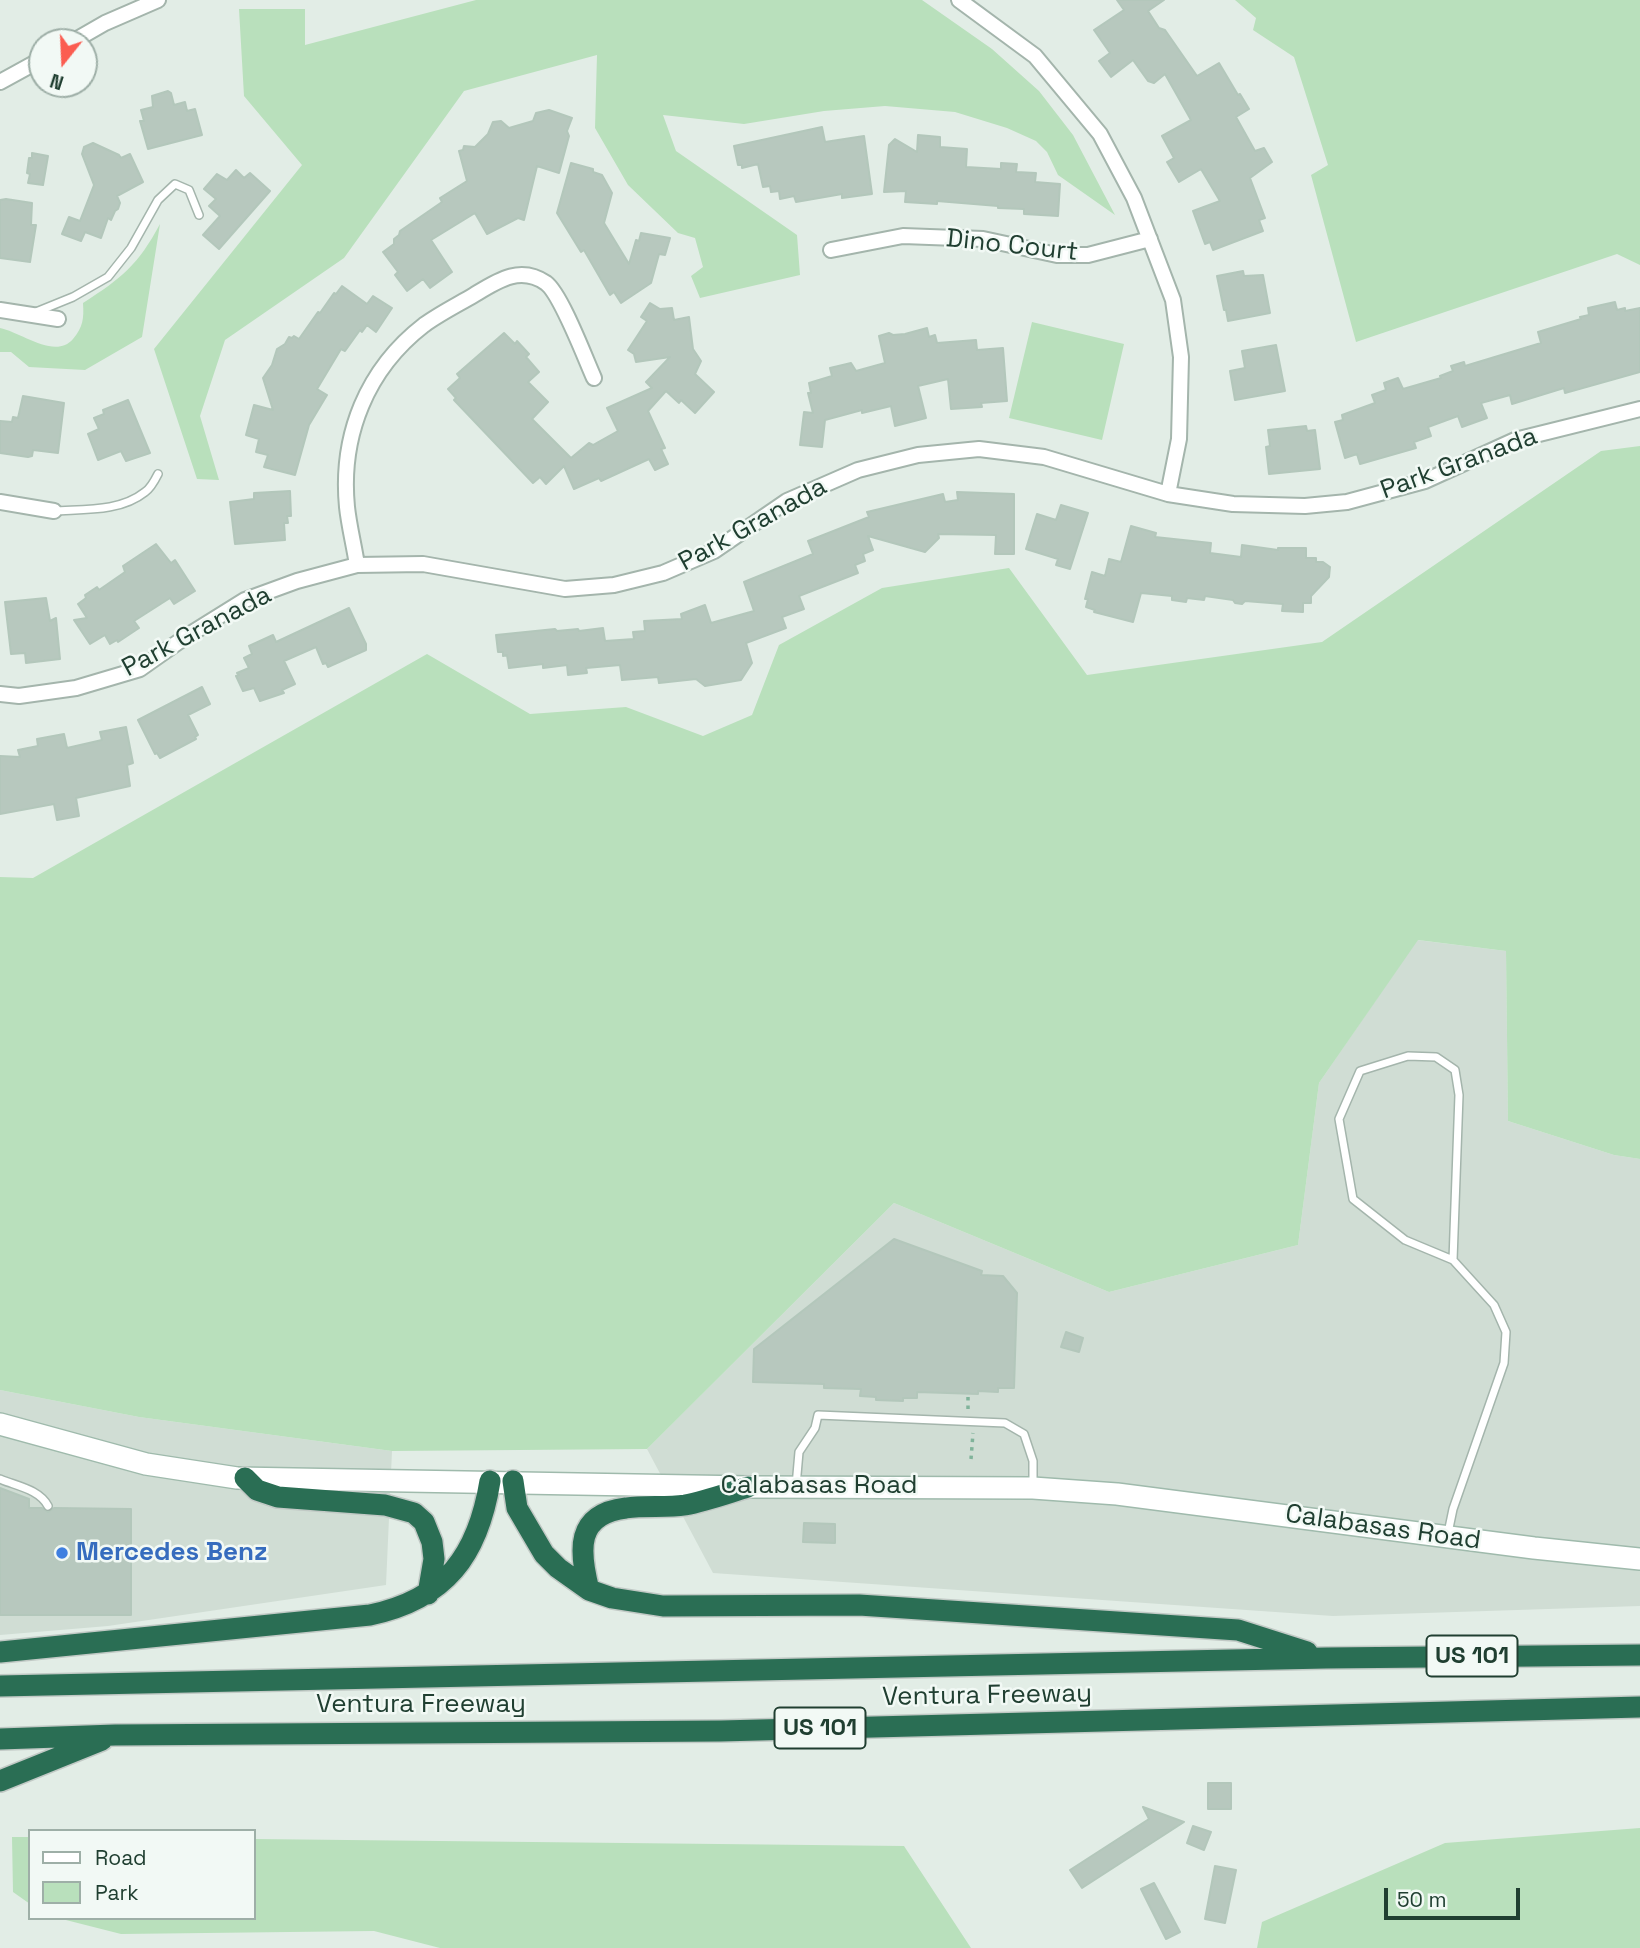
<!DOCTYPE html>
<html>
<head>
<meta charset="utf-8">
<style>
	body { margin:0 }
	#map { position:relative; width:1640px; height:1948px; overflow:hidden; background:#e2ede6; font-family:"Space Grotesk",sans-serif }
	canvas { display:block }
	.legend { position:absolute; left:28px; top:1829px; width:228px; height:91px; box-sizing:border-box; background:#f2f9f5; border:2px solid #9eafa7; margin:0; padding:9px 12px; list-style:none; font-size:21px; color:#203f31 }
	.legend li { display:flex; align-items:center; gap:14px; height:35px }
	.legend b { width:35px; border:2px solid #9eafa7 }
	.north { position:absolute; left:28px; top:28px; width:70px; height:70px; box-sizing:border-box; background:#f2f9f5; border:2px solid #9eafa7; border-radius:50%; rotate:198deg; font-size:19px; font-weight:700; line-height:28px; text-align:center; color:#203f31 }
	.north::after { content:''; display:block; margin:auto; width:24px; height:32px; background:#fb5d51; clip-path:polygon(50% 0,100% 100%,50% 72%,0 100%) }
	.scale { position:absolute; left:1384px; top:1888px; width:136px; height:32px; box-sizing:border-box; border:4px solid #203f31; border-top:0; padding-left:9px; font-size:21px; line-height:24px; white-space:nowrap; color:#203f31; -webkit-text-stroke:5px #f2f9f5; paint-order:stroke }
</style>
</head>
<body>
<div id="map">
<canvas width="1640" height="1948"></canvas>
<ul class="legend">
<li><b style="height:9px;background:#fff"></b>Road</li>
<li><b style="height:19px;background:#b9e0bc"></b>Park</li>
</ul>
<div class="north">N</div>
<div class="scale">50 m</div>
</div>
<script>
const context = document.querySelector('canvas').getContext('2d');
context.lineJoin = 'round';
function fill(path, color) { context.fillStyle = color; context.fill(path, 'evenodd'); }
function stroke(path, color, width, dash) { context.strokeStyle = color; context.lineWidth = width; context.lineCap = dash ? 'butt' : 'round'; context.setLineDash(dash || []); context.stroke(path); }
function drawText(font, color, halo, rows, align = 'center') {
  context.font = font + ' "Space Grotesk",sans-serif'; context.lineWidth = 5; context.setLineDash([]); context.textBaseline = 'middle'; context.strokeStyle = halo; context.fillStyle = color; for (const [text, x, y, turn = 0] of rows) {
    context.save(); context.translate(x, y); context.rotate((+turn || 0) * Math.PI / 180); context.textAlign = isNaN(turn) ? turn : align; if (halo) context.strokeText(text, 0, 0); context.fillText(text, 0, 0); context.restore();
  }
}
fill(new Path2D(`
	M1417 940 1506 951 1508 1121 1614 1155 1640 1159V1606L1333 1616 713 1573 647 1449 894 1203 1109 1292 1298 1245 1319 1083Z
	M0 1390 139 1417 392 1451 386 1585 108 1626 0 1635Z`), '#d0ddd4');
fill(new Path2D(`
	M476 0H922L992 49 1039 91 1073 135 1115 215 1058 175 1047 152 1036 141 1007 128 955 112 885 106 824 111 744 124 663 115 676 151 797 235 800 275 700 298 691 276 703 267 695 238 678 233 628 185 595 128 597 55 464 91 344 258 225 340 200 416 219 480 197 479 154 349 302 165 244 96 239 9H305V45Z
	M1235 0H1640V265L1617 254 1356 342 1311 175 1328 165 1294 57 1253 30 1256 18Z
	M160 224 142 337 85 370 29 367 11 352H0V328C21 332 55 360 73 339 83 327 84 319 83 303 122 278 138 265 160 224Z
	M1032 322 1124 344 1102 440 1009 418Z
	M1640 446V1159L1614 1155 1508 1121 1506 951 1418 940 1319 1083 1298 1245 1109 1292 894 1203 647 1449 392 1451 139 1417 0 1390V877L33 878 427 654 530 714 626 707 703 736 752 715 779 645 882 588 1009 568 1087 675 1322 642 1601 451Z
	M1640 1828V1948H1257L1262 1922 1445 1843Z
	M12 1837H30V1904L13 1892Z
	M254 1839 904 1846 971 1948H440L374 1931 121 1934 58 1918H254Z`), '#b9e0bc');
const building = new Path2D(`
	M1117 0H1164L1148 11 1159 28 1165 30 1197 76 1219 63 1238 95 1240 94 1249 109 1236 117 1255 151 1264 148 1272 162 1250 178 1265 218 1259 220 1263 231 1213 250 1210 242 1205 244 1193 211 1220 201 1201 169 1179 182 1167 162 1174 158 1162 136 1191 120 1165 74 1154 83 1148 81 1133 60 1111 77 1099 61 1110 53 1094 30 1124 10Z
	M168 91 171 93 174 105 185 102 187 111 195 109 202 135 148 149 140 121H144L141 110 153 107 152 96Z
	M549 110 572 118 567 131 569 136 559 173 537 166 524 220 518 218 487 234 475 213 431 240 452 272 430 288 423 279 407 291 395 275 398 272 383 252 394 244V239L399 235 400 231 442 202 440 198 467 181 459 151 463 150 464 146 475 147 488 134 493 122 501 121 509 128 533 121 536 113Z
	M822 127 825 142 864 136 872 194 842 198V194L796 202 794 196 780 199 779 191 771 192 770 186 763 187 758 164 742 168V165H738L734 146Z
	M918 135 940 137V147L967 149 966 167 1001 169V163L1017 164 1016 172 1036 173 1035 182 1060 184 1058 216 1024 214V209L998 208V206L937 201V204L905 202 906 191 884 192 889 145 895 139 917 152Z
	M93 143 119 155 121 158 130 154 143 182 117 196 120 203 118 209 115 211 111 220 108 218 101 238 85 232 81 241 62 234 69 217 80 221 94 185 82 154 84 147Z
	M32 153 48 156 43 185 28 183 30 174 27 173 29 158H32Z
	M571 163 593 169V172L602 175 612 193 604 223 629 264 636 240 639 241 641 233 670 238 665 255 659 254 651 283 621 303 614 292 610 295 584 250 581 252 557 213Z
	M236 170 244 178 250 173 270 191 219 249 203 235 220 216 209 206 216 199 204 189 217 174 227 180Z
	M6 199 32 203 31 225H36L30 262 0 258V200Z
	M1243 271 1244 276 1263 275 1270 313 1228 321 1226 310H1224L1217 276Z
	M342 286 367 304 373 296 392 308 376 332 367 325 362 332 360 330 345 351 341 349 317 389 327 395 309 425 295 475 264 467 268 455 256 452 259 439 246 435 254 405 273 410 263 378 272 365 277 349 285 344 289 337 292 338 294 336 299 339 318 312 320 313 334 293 336 294Z
	M1615 302 1617 310 1625 308V311L1640 308V372L1565 393 1564 388 1512 404 1510 395 1481 403 1487 418 1462 427 1458 416 1428 427 1431 436 1414 442 1416 448 1360 464 1357 454 1345 458 1335 422 1343 420 1342 415 1375 403 1372 395 1386 390 1384 383 1398 378 1403 389 1441 378 1440 376 1453 371 1451 366 1464 362 1465 366 1541 343 1538 332 1581 319 1580 317 1589 315 1588 308Z
	M650 303 660 309 672 308 674 320 689 317 693 349 701 361 695 374 714 392 695 413 681 400 679 403 666 391 648 411 665 448 661 449 668 464 655 470 649 459 601 481 599 478 574 489 564 466 546 484 540 477 533 483 454 400 456 398 448 389 460 378 457 374 504 333 515 344 517 341 529 354 526 357 539 372 528 382 548 402 532 419 571 458 589 443 593 445 618 431 607 408 652 388 646 382 670 357 636 362 634 354 628 350 647 321 641 317Z
	M927 328 929 337 935 335 937 343 976 340 977 350 1003 348 1007 401 981 403 982 407 951 409 948 379 918 386 926 418 895 426 891 406 862 413V410L825 420 822 447 800 445 804 412 813 413 808 393H811L809 383 832 376 830 368 851 363 856 371 885 363 879 336 889 333 893 335 905 334Z
	M1276 345 1285 391 1235 400 1230 371 1245 368 1242 351Z
	M23 396 64 403 58 453 33 450 32 456 28 457 0 453V421L12 422 13 417 18 418Z
	M128 400 150 453 126 461 121 451 98 460 88 434 99 429 94 418 104 414 103 410Z
	M1306 426 1307 431 1315 430 1320 469 1269 474 1266 447 1270 446 1268 430Z
	M290 491 291 516H287L288 523H284L285 540 235 544 230 502 254 499V493Z
	M957 492 1014 494V554H995L996 535 938 534 939 538 925 552 868 536 873 550 863 554 865 561 855 565 858 573 799 596 804 609 782 617 786 628 746 643 752 663 741 680 705 686 696 679 659 683 658 677 622 680 620 665 586 668 587 673 568 675 567 665 543 668V664L509 668 507 655 503 656V652H498L496 635 555 629 557 631 578 629 579 631 603 628 605 641 634 639 633 632 645 631 644 621 682 619 681 614 705 605 711 623 754 611 744 582 813 554 808 541 869 517 867 512 943 494 945 502 958 500Z
	M1061 505 1088 513 1070 569 1056 565 1058 559 1026 549 1037 514 1056 520Z
	M1131 526 1156 533 1155 537 1211 543 1210 553 1241 557 1242 545 1278 550V548H1306V558H1316V562H1323L1330 567 1329 577 1311 596V603H1303V612L1282 611 1283 604 1245 601 1242 604 1235 603 1233 600 1205 596 1204 600 1187 598 1186 602 1172 600V596L1141 593 1133 622 1094 612 1095 610 1086 607 1088 599H1085L1092 572 1105 576 1109 559 1121 562Z
	M156 544 171 563 175 560 195 591 174 604 170 598 134 621 139 628 118 642 117 640 110 644 105 635 90 644 74 620 87 618 78 604 86 598 85 595 97 587 99 590 125 572 123 566Z
	M46 598 50 621 56 618 60 659 26 663 25 653 11 654 5 602Z
	M349 608 366 644V650L328 667 326 663 323 664 316 647 284 661 295 684 282 690 284 693 260 701 254 688 243 691 236 676 239 675 237 673 249 668 244 658 252 654 249 646 273 635 276 642Z
	M202 687 210 704 188 715 198 735 195 737 196 739 160 758 157 753 155 754 138 720Z
	M126 727 133 763 127 765 130 786 76 798 79 816 57 820 54 804 0 814V756L20 757 18 750 38 746 37 739 64 734 67 748 102 740 100 732Z
	M894 1239 982 1271 981 1275 1003 1276 1017 1293 1014 1388H998V1392L978 1391V1394L917 1392V1398H903V1401L876 1400V1397L860 1396 861 1389 824 1388V1384L753 1382 754 1349Z
	M1066 1332 1083 1338 1079 1352 1061 1347Z
	M0 1488 29 1499V1508H42L48 1512 54 1508 131 1509V1615H0Z
	M804 1523 835 1524V1543L803 1542Z
	M1208 1783H1231V1809H1208Z
	M1143 1807 1184 1822 1082 1888 1070 1870 1149 1819Z
	M1193 1826 1211 1832 1204 1850 1187 1843Z
	M1215 1866 1236 1870 1225 1923 1205 1919Z
	M1154 1883 1180 1932 1166 1939 1141 1889Z`);
fill(building, '#b7c8be');
stroke(building, '#b3c7bb', 2);
const lane = new Path2D(`
	M36 312 73 297 108 277 131 248 158 200 175 184 189 190 199 215
	M54 511C84 509 120 512 145 492 151 488 155 480 158 474
	M0 1479C16 1486 39 1489 48 1506
	M796 1486 799 1452 815 1428 818 1415 1005 1423 1024 1434 1033 1461V1485
	M1448 1533 1453 1509 1504 1363 1506 1332 1494 1305 1453 1260 1459 1095 1455 1070 1436 1057 1408 1056 1360 1071 1339 1119 1353 1199 1405 1240 1453 1260`);
const street = new Path2D(`
	M959 0 1035 56 1100 134 1134 198 1173 300 1181 357 1179 439 1168 494
	M72 42 105 23 158 0
	M0 82 42 59
	M831 250 903 236 983 239 1057 255H1088L1150 239
	M0 310 58 319
	M0 502 54 511
	M357 565C354 545 349 526 347 507 340 435 367 369 424 325 439 314 457 305 474 295 497 281 520 265 546 283 561 294 585 358 594 378
	M0 694 19 696 76 688 140 669 184 638 245 600 297 581 357 565 423 564 565 589 614 585 663 573 714 551 787 501 858 470 918 455 979 449 1044 457 1168 494 1233 504 1305 506 1347 502 1425 481 1515 440 1640 409`);
const secondary = new Path2D(`
	M0 1424 146 1464 237 1478 748 1487 1033 1488 1117 1494 1534 1548 1640 1559`);
const highway = new Path2D(`
	M245 1478 257 1490 278 1497 385 1505 414 1513 424 1522 432 1542 434 1559 428 1594
	M513 1481 517 1508 544 1554 558 1568 589 1590 612 1598 663 1606 859 1605 1238 1630 1307 1652
	M589 1590C579 1551 575 1514 626 1508 645 1505 666 1508 685 1505 706 1501 728 1493 748 1487
	M0 1652 370 1615C446 1599 478 1555 490 1481
	M0 1686 1326 1658 1640 1655
	M0 1739 115 1735 721 1731 1640 1707
	M0 1781 102 1740`);
stroke(lane, '#a4b5ac', 10);
stroke(street, '#a4b5ac', 18);
stroke(secondary, '#9fbaac', 24);
stroke(highway, '#c1c9c5', 24);
stroke(new Path2D(`
	M968 1409V1394
	M971 1459 973 1433`), '#80b39a', 3.5, [3.5, 5]);
stroke(lane, '#fff', 7);
stroke(street, '#fff', 14);
stroke(secondary, '#fff', 21);
stroke(highway, '#2a6e54', 21);
for (const [x, y, r, color] of [
	[62,1553,7,"#3f7fe0"]
]) { const dot = new Path2D(); dot.arc(x, y, r, 0, 2 * Math.PI); context.fillStyle = color; context.fill(dot); stroke(dot, '#f2f9f5', 2.5); }
for (const [x, y, w] of [
	[1472,1656,91],
	[820,1728,91]
]) { const box = new Path2D(); box.roundRect(x - w / 2, y - 20.5, w, 41, 5); context.fillStyle = '#f2f9f5'; context.fill(box); stroke(box, '#203f31', 2); }
drawText('bold 24px', '#203f31', null, [
	["US 101",1472,1656],
	["US 101",820,1728]
]);
drawText('26px', '#203f31', '#f2f9f5', [
	["Dino Court",1012,246,6],
	["Park Granada",1459,464,-20],
	["Park Granada",753,525,-29],
	["Park Granada",197,632,-28],
	["Calabasas Road",819,1486],
	["Calabasas Road",1383,1528,8],
	["Ventura Freeway",987,1696,-1],
	["Ventura Freeway",421,1705]
]);
drawText('bold 26px', '#366cbe', '#f2f9f5', [
	["Mercedes Benz",76,1553]
], 'left');
</script>
</body>
</html>
